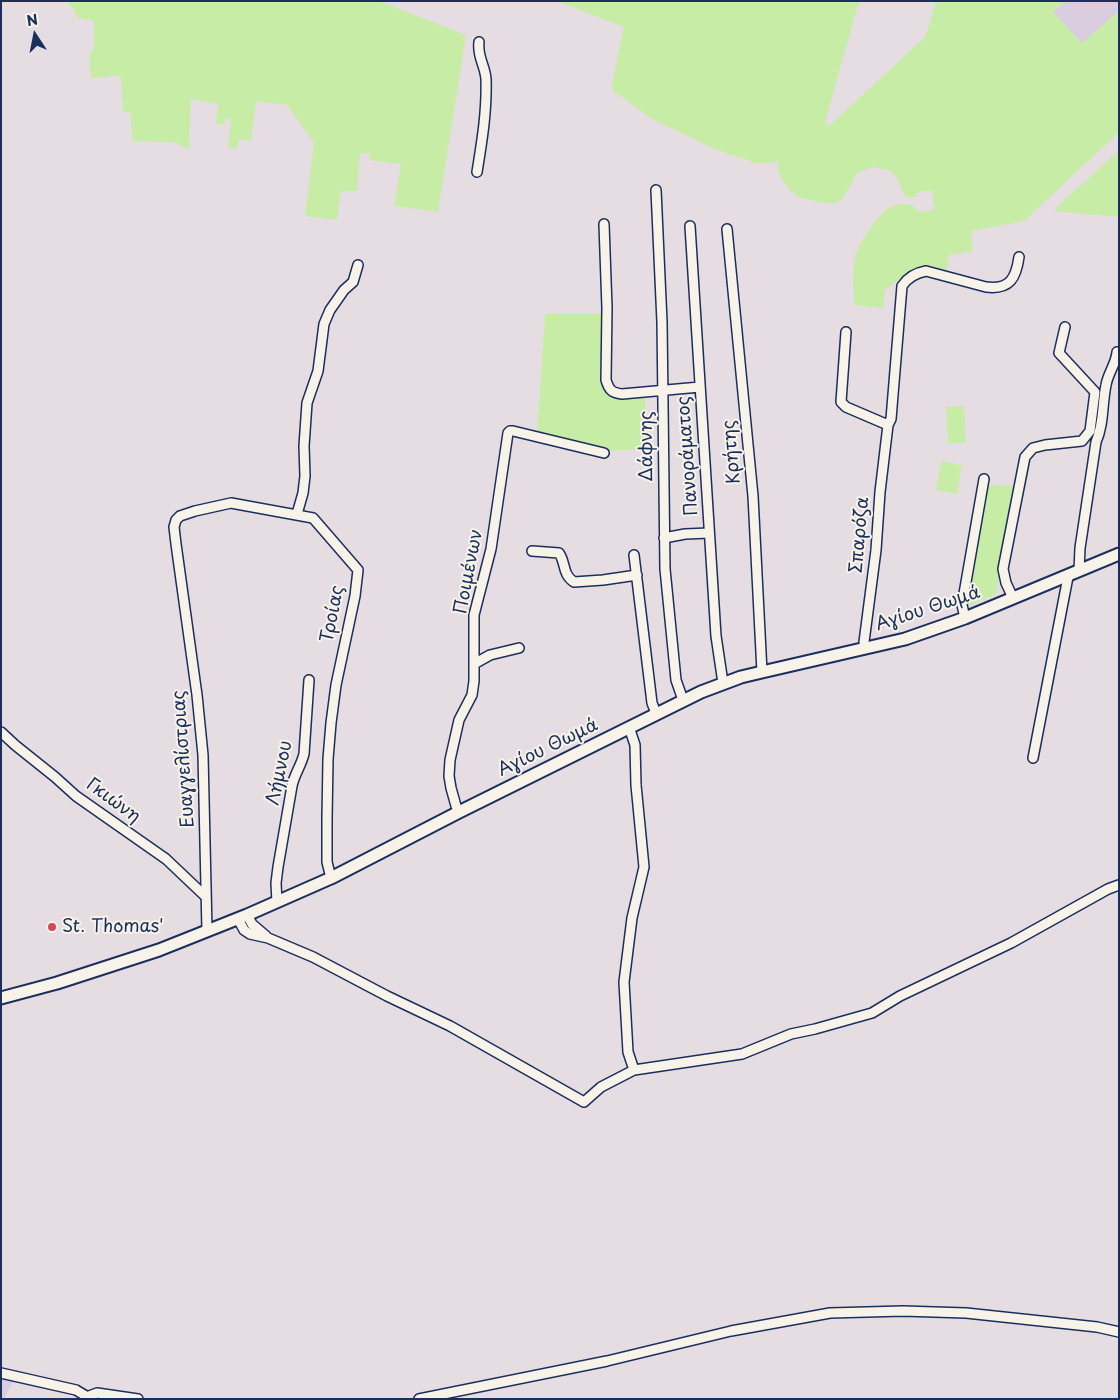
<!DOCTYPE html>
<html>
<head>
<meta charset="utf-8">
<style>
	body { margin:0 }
	#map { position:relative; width:1120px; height:1400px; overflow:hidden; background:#e6dde3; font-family:"Playpen Sans",sans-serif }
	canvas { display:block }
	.frame { position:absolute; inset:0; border:2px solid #1b2f5e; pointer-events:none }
	.north { position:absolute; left:10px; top:10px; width:50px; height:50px; -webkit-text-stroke:4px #f7f3e8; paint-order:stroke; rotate:349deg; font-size:14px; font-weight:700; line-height:20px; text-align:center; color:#1b2f5e }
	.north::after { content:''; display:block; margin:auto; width:18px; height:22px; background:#1b2f5e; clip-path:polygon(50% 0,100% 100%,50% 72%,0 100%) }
</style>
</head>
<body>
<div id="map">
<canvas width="1120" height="1400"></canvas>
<div class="frame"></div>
<div class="north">N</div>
</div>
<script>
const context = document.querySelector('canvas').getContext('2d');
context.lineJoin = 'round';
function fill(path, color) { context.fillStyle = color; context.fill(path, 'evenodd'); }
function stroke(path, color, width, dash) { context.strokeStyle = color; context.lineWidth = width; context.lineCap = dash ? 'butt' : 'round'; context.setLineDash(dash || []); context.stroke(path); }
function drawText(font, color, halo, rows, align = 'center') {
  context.font = font + ' "Playpen Sans",sans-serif'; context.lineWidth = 4; context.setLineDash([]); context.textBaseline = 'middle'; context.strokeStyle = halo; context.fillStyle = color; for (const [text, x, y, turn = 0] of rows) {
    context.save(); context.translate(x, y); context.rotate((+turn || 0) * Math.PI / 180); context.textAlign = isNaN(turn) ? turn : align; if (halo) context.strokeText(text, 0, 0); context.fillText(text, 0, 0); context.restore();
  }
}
fill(new Path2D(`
	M1064 1H1119V11L1082 44 1053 12Z
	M1 1379 13 1382 4 1399H1Z`), '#dacde0');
fill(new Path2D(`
	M68 1H379L466 35 438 212 394 206 401 164 369 160 370 154 360 153 357 191H341L337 220 305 216 314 143 287 105 256 101 251 141 239 139 237 149 228 147 231 119H225L224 125 216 124 218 104 191 99 189 150 175 142 132 141 131 114 123 111 121 76 91 78 89 55 94 48V21L78 18Z
	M557 1H859L825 122 829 126 925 37 936 1H1064L1053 12 1082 43 1119 11V132L1024 221 971 231 973 251 949 255 946 274C914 271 911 269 885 290L883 308 854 305C854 290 852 273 855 258 857 245 878 215 889 208 896 203 904 204 912 205L918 212 934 210 932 190 918 192 915 197H906L902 190 899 181 891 171 874 167 858 172 844 196 837 203C827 204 806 200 797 196 789 191 778 175 777 166L780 162 756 163 717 150 652 119 611 89 624 27Z
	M1119 150V217L1053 211Z
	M545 314H605L607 392 613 397 646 396 643 449 602 451 537 435Z
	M964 406 966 443H948L946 407Z
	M941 461 962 465 957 494 936 490Z
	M987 485 1014 486 996 594 966 607Z`), '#c7eca6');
const minor = new Path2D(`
	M477 172C482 141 487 111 486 79 485 65 477 57 479 42
	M656 190 662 322 665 569 676 680 683 700
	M604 224 607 308 606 380C609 390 612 393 622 394L700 387
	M690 226 716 636 723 683
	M727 229 753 496 762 672
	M846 332 841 402 846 407 888 425
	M297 514 303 493 305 476 304 446 307 403 318 371 324 324 330 310 344 290 353 282 358 265
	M664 538 685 534 709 533
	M532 551 559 553C566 563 562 574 574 582L603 580 637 575
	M634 555 652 703 656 713
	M1079 571 1080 548 1096 442C1104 424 1102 404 1106 385 1108 373 1116 364 1117 352
	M1013 598 1006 583 1003 569 1025 457 1033 448 1045 445 1082 441 1090 431 1095 392 1059 353 1065 327
	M965 618 962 605 984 479
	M865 648 864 642 876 550 880 492 888 425 891 419 902 286C908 277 915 273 926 271L986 287C1010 290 1016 278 1019 257
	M474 664 490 655 519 648
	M1 732 15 745 55 777 76 796 166 859 205 896
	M1033 758 1068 577
	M459 812 456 806 451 788 449 776 450 760 459 720 472 695 474 681V615L491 549 508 433 510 431H513L604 453
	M277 902 276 883 278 867 292 786C294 775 301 766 304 754L309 680
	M247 915 252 924 266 936
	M238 919 244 930 250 934 268 938 313 957 387 996 450 1026 584 1102 601 1087 634 1070 628 1052 624 982 632 918 644 867 636 785 635 745 629 727
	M207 931 203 755 197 695 176 544 174 527 176 520 180 516 195 511 231 503 313 518 358 570 355 596 336 685 331 723 328 759 327 819V862L331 878
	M634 1070 742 1054 791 1034 815 1029 872 1013 900 996 1011 943 1108 889 1119 885
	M1 1373 76 1390 91 1399
	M89 1396 97 1393 138 1399
	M419 1399 607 1361 731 1331 830 1313 903 1311 966 1313 1097 1327 1119 1332`);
const major = new Path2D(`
	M1 998 57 983 159 950 247 915 331 878 459 812 701 692 741 677 762 672 905 639 965 618 1119 554`);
stroke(minor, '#1b2f5e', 12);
stroke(major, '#1b2f5e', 15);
stroke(minor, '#f7f3e8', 9);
stroke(major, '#f7f3e8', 11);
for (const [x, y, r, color] of [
	[52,927,5,"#d1495b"]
]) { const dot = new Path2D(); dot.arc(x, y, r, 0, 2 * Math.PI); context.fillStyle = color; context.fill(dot); stroke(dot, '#f7f3e8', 2); }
drawText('18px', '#1b2f5e', '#f7f3e8', [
	["Δάφνης",647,446,-90],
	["Κρήτης",732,452,-95],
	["Πανοράματος",688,456,-94],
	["Σπαρόζα",860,535,-85],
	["Ποιμένων",469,572,-79],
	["Αγίου Θωμά",928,609,-18],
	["Τροίας",333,614,-79],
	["Αγίου Θωμά",548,748,-26],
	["Ευαγγελίστριας",184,759,-94],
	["Λήμνου",280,773,-78],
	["Γκιώνη",113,801,36]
]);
drawText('18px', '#1b2f5e', '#f7f3e8', [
	["St. Thomas'",62,927]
], 'left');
</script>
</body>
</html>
